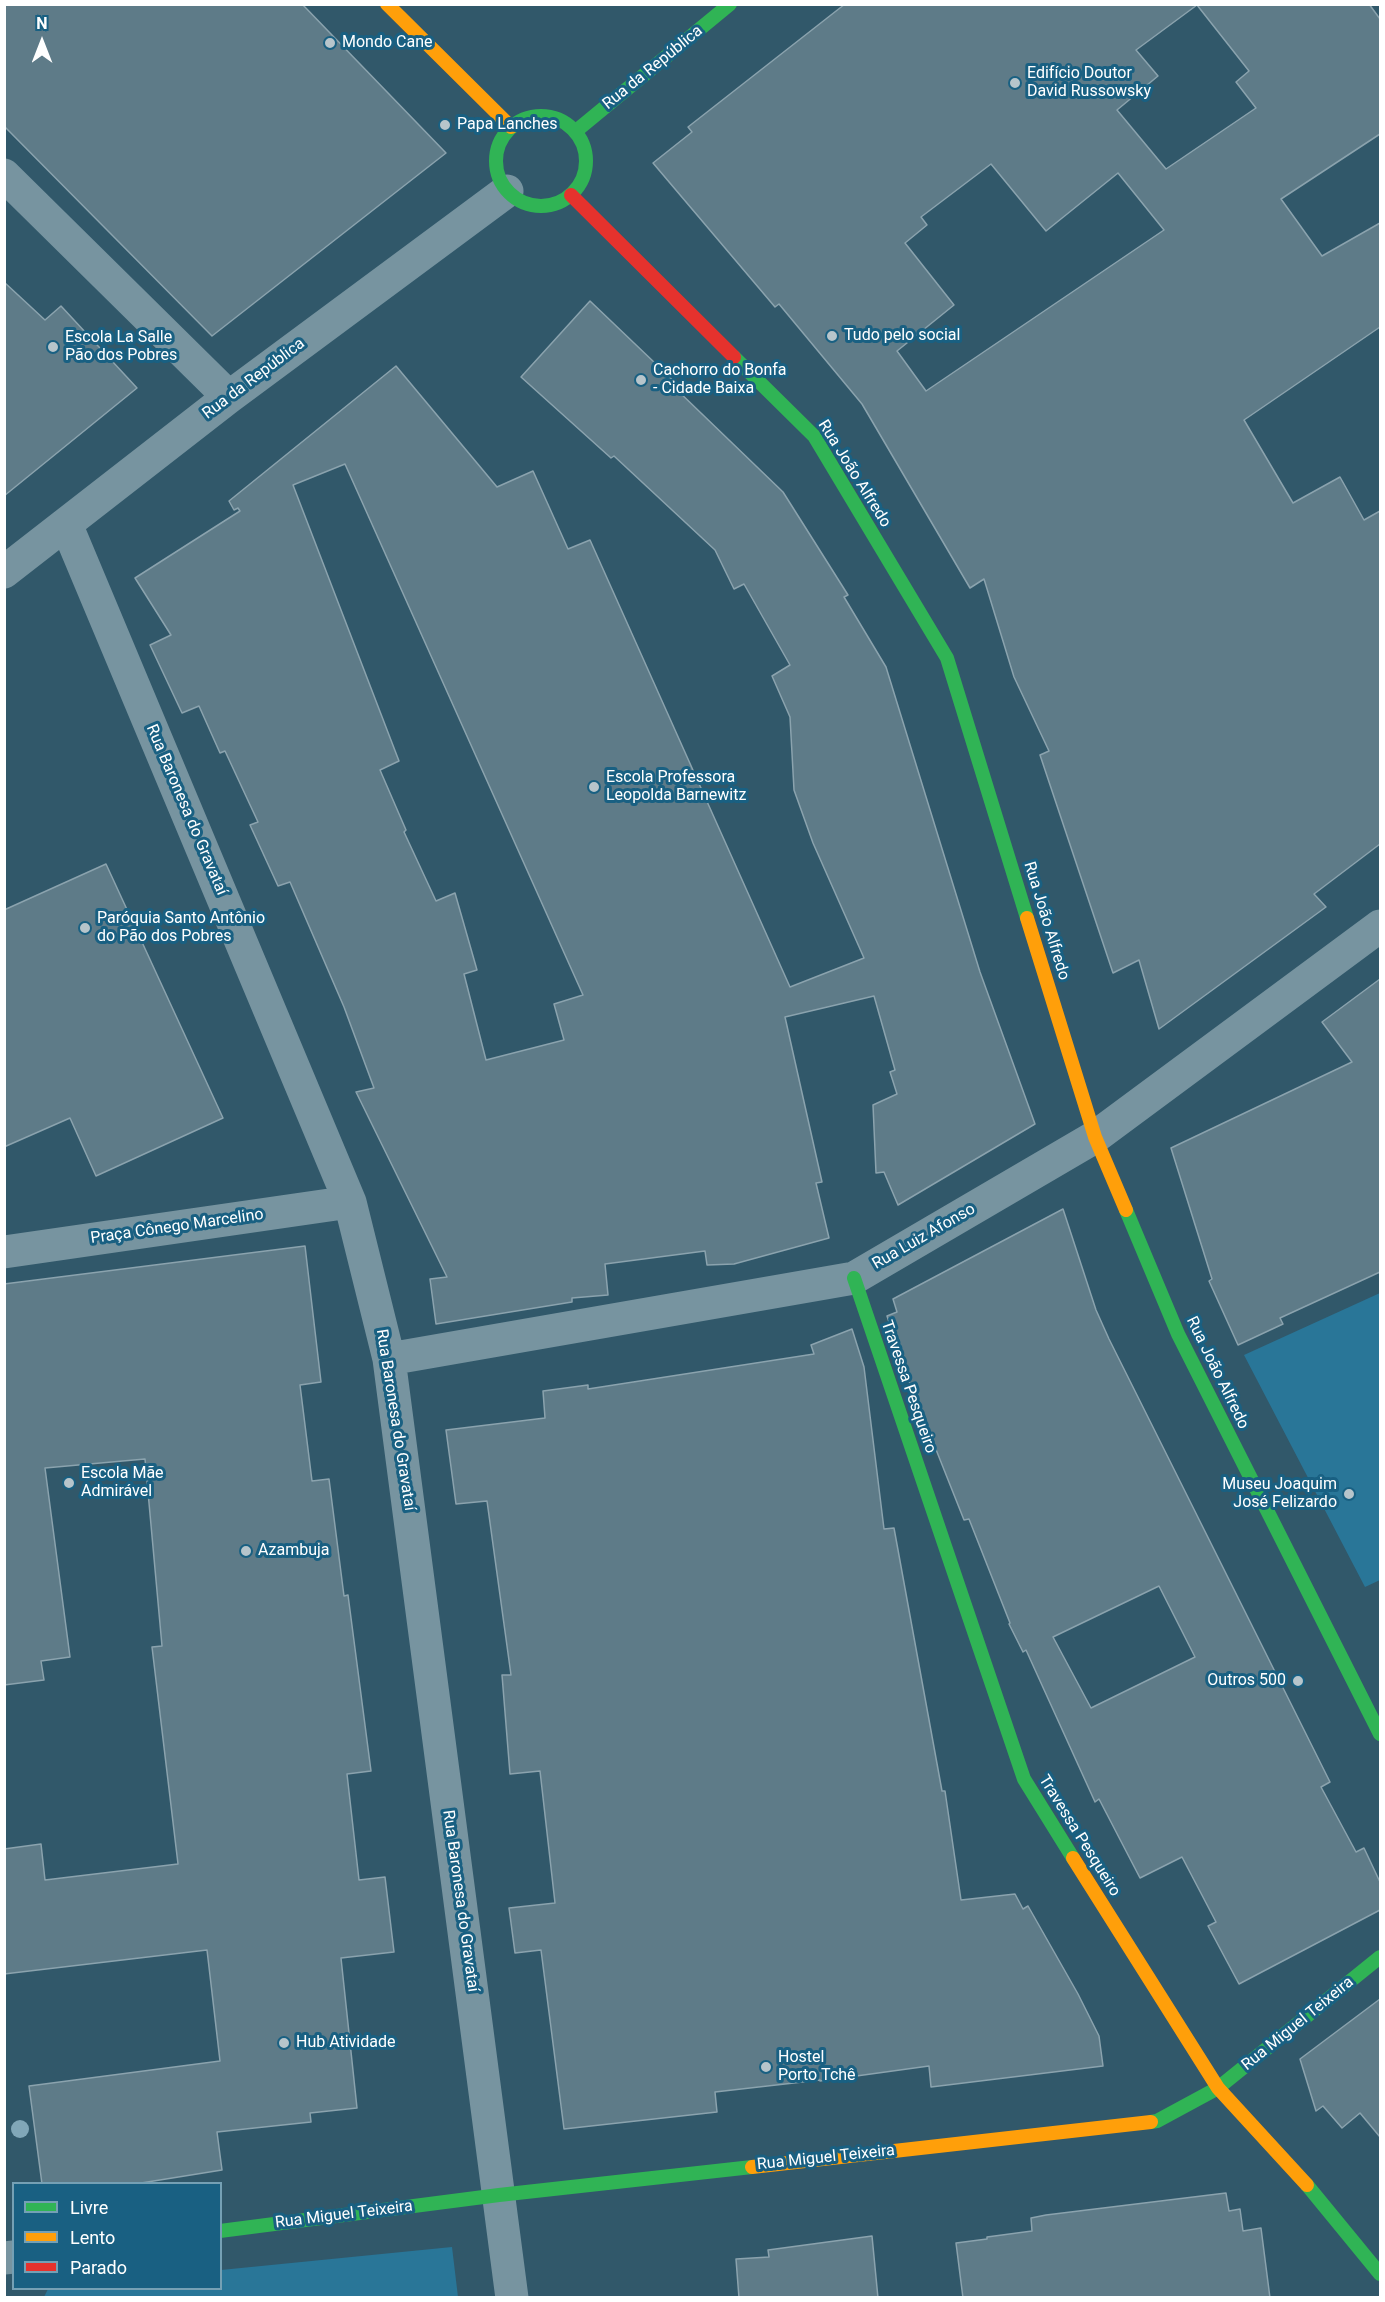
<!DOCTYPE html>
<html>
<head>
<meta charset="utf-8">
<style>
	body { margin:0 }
	#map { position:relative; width:1385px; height:2302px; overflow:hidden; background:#31586a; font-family:Roboto,sans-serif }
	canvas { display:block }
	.frame { position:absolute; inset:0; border:6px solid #fff; pointer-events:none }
	.legend { position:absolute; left:12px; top:2182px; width:210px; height:108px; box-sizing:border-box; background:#196082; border:2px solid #75a0b4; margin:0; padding:8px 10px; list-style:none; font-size:18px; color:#fff }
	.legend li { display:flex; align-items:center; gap:12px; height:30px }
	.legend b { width:30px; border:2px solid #75a0b4 }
	.north { position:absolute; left:12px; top:12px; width:60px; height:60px; -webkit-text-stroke:4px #196082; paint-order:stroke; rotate:0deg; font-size:16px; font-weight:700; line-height:24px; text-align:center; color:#fff }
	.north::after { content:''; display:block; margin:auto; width:21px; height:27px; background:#fff; clip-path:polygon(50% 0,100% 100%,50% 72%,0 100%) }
</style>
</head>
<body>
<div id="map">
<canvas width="1385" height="2302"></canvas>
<div class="frame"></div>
<ul class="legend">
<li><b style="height:8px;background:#30b455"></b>Livre</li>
<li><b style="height:8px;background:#ff9f0a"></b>Lento</li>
<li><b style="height:8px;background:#e5322d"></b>Parado</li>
</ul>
<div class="north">N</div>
</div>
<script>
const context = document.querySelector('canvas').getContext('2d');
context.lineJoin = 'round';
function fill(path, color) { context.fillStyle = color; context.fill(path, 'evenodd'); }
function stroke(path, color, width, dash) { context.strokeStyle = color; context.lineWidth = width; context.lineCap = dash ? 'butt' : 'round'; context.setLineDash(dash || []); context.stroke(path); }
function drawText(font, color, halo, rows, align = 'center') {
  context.font = font + ' Roboto,sans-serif'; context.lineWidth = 6; context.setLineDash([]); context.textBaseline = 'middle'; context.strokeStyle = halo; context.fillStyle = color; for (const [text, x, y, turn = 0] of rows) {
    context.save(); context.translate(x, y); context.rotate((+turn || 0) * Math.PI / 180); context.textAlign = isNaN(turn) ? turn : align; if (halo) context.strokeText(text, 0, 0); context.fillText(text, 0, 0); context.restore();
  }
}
fill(new Path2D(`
	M1380 1293V1580L1365 1587 1244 1355Z
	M452 2247 458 2297H44L48 2289 220 2288 221 2270Z`), '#297698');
const building = new Path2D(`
	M4 4H302L446 153 212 336 4 126Z
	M845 4H1369L1380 19V134L1281 199 1322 256 1380 223V327L1244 420 1293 503 1340 477 1364 520 1380 511V844L1314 894 1326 907 1159 1029 1139 960 1113 973 1040 755 1049 751 1014 677 984 579 970 588 862 404 779 304 775 307 653 163 692 132 688 127ZM1197 5 1249 71 1236 82 1256 108 1166 169 1117 110 1158 76 1136 50ZM991 164 1046 231 1118 173 1164 230 926 391 897 351 954 305 905 243 927 225 921 217Z
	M4 282 45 320 61 306 137 388 4 496Z
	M590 301 678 385 675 388 783 492 848 595 844 597 886 667 980 972 1035 1124 898 1205 884 1172 876 1173 873 1105 897 1094 890 1072 895 1070 874 996 785 1017 822 1182 816 1183 829 1238 734 1264 707 1265 705 1251 605 1264 608 1295 572 1298V1302L436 1324 430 1279 447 1277 356 1092 374 1088 344 1007 290 882 278 886 250 825 258 822 225 751 220 753 199 706 182 713 150 645 171 635 135 578 240 511 238 508 234 510 229 501 396 366 497 487 533 471 568 549 590 540 790 987 864 958 813 843 794 790 790 717 772 676 790 665 744 584 734 589 715 550 614 456 611 458 521 377ZM345 464 583 995 554 1004 564 1040 486 1060 464 974 477 970 455 893 436 901 404 832 406 830 380 770 399 761 293 485Z
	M106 864 223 1118 96 1176 70 1118 4 1147V910Z
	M1380 979V1272L1280 1318 1283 1324 1238 1345 1209 1281 1212 1279 1171 1148 1352 1062 1322 1022Z
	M1063 1209 1096 1310 1109 1339 1330 1782 1321 1787 1356 1852 1364 1848 1380 1882V1910L1239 1984 1208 1926 1216 1922 1182 1857 1140 1878 1099 1799 1095 1802 1026 1650 1023 1652 1009 1624 1010 1623 969 1519 964 1520 908 1379 887 1316 897 1312 893 1299ZM1159 1586 1195 1657 1091 1708 1053 1637Z
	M305 1246 321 1382 300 1385 312 1481 329 1479 344 1596 348 1595 371 1771 347 1774 359 1880 385 1877 394 1952 341 1958 357 2108 310 2113 311 2122 217 2132 222 2170 135 2184H42L29 2086 220 2061 207 1950 4 1974V1849L41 1844 45 1880 178 1864 152 1647 162 1646 145 1459 45 1468 70 1657 41 1661 44 1680 4 1685V1284Z
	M852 1329 864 1367 884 1529 894 1528 942 1791H945L961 1900 1015 1894 1023 1909 1028 1906 1078 1994 1099 2036 1103 2066 931 2087 929 2066 820 2081V2080L715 2092 717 2112 564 2129 541 1950 515 1953 509 1908 555 1903 540 1771 510 1774 502 1675H511L487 1501 456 1504 446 1430 545 1418 543 1391 588 1385V1389L814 1354 811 1345Z
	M1380 1999V2137L1360 2113 1342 2128 1323 2106 1316 2111 1300 2059Z
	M1226 2193 1229 2211 1240 2209 1243 2231 1261 2228 1270 2298H963L956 2243 987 2239V2237L1032 2231 1031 2218 1046 2215Z
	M872 2236 878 2298H739L736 2259 769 2257 768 2250Z`);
fill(building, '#5e7b88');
stroke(building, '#8ba3ae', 1.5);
stroke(new Path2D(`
	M4 175 229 397
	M66 524 350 1202 389 1359 512 2298
	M4 572 229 397 507 191
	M4 1252 350 1202
	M389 1359 854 1278 1095 1137 1380 926
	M4 2258 14 2257`), '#7794a0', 33);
stroke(new Path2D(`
	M496 161a45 45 0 1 1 90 0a45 45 0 1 1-90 0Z
	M576 131 730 4
	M734 357 814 436 947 658 1027 918
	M1126 1210 1178 1334 1380 1734
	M854 1278 1024 1779 1073 1858
	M1151 2122 1157 2121 1218 2088 1380 1957
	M1307 2185 1380 2274
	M220 2231 499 2195 752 2167`), '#30b455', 14);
stroke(new Path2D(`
	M387 4 511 127
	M1027 918 1095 1137 1126 1210
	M1073 1858 1218 2088 1307 2185
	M752 2167 1151 2122`), '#ff9f0a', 14);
stroke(new Path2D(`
	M571 195 734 357`), '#e5322d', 14);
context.fillStyle = '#81a7b8';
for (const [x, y] of [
	[20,2129]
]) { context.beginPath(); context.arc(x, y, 9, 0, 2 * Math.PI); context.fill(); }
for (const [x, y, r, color] of [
	[330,43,6,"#b7c5cb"],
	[1015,83,6,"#b7c5cb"],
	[445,125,6,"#b7c5cb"],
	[832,336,6,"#b7c5cb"],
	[53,347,6,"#b7c5cb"],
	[641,380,6,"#b7c5cb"],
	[594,787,6,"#b7c5cb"],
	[85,928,6,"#b7c5cb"],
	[69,1483,6,"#b7c5cb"],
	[1349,1494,6,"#b7c5cb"],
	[246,1551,6,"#b7c5cb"],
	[1298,1681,6,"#b7c5cb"],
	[284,2043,6,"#b7c5cb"],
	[766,2067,6,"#b7c5cb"]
]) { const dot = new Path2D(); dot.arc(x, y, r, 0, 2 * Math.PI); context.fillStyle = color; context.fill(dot); stroke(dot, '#196082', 2); }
drawText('16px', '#fff', '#196082', [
	["Mondo Cane",342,43],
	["Edifício Doutor",1027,74],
	["David Russowsky",1027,92],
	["Papa Lanches",457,125],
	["Tudo pelo social",844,336],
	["Escola La Salle",65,338],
	["Pão dos Pobres",65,356],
	["Cachorro do Bonfa",653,371],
	["- Cidade Baixa",653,389],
	["Escola Professora",606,778],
	["Leopolda Barnewitz",606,796],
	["Paróquia Santo Antônio",97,919],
	["do Pão dos Pobres",97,937],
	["Escola Mãe",81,1474],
	["Admirável",81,1492],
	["Museu Joaquim",1337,1485,"right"],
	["José Felizardo",1337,1503,"right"],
	["Azambuja",258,1551],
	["Outros 500",1286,1681,"right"],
	["Hub Atividade",296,2043],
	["Hostel",778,2058],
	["Porto Tchê",778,2076]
], 'left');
drawText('16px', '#fff', '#196082', [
	["Rua da República",653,68,-39],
	["Rua da República",254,379,-37],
	["Rua João Alfredo",854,474,58],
	["Rua Baronesa do Gravataí",186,810,67],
	["Rua João Alfredo",1046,921,73],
	["Praça Cônego Marcelino",177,1227,-8],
	["Rua Luiz Afonso",924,1237,-30],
	["Rua João Alfredo",1217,1373,64],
	["Travessa Pesqueiro",908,1387,71],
	["Rua Baronesa do Gravataí",395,1420,81],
	["Travessa Pesqueiro",1079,1836,58],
	["Rua Baronesa do Gravataí",460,1901,82],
	["Rua Miguel Teixeira",1298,2024,-39],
	["Rua Miguel Teixeira",826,2158,-6],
	["Rua Miguel Teixeira",344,2215,-7]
]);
</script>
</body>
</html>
